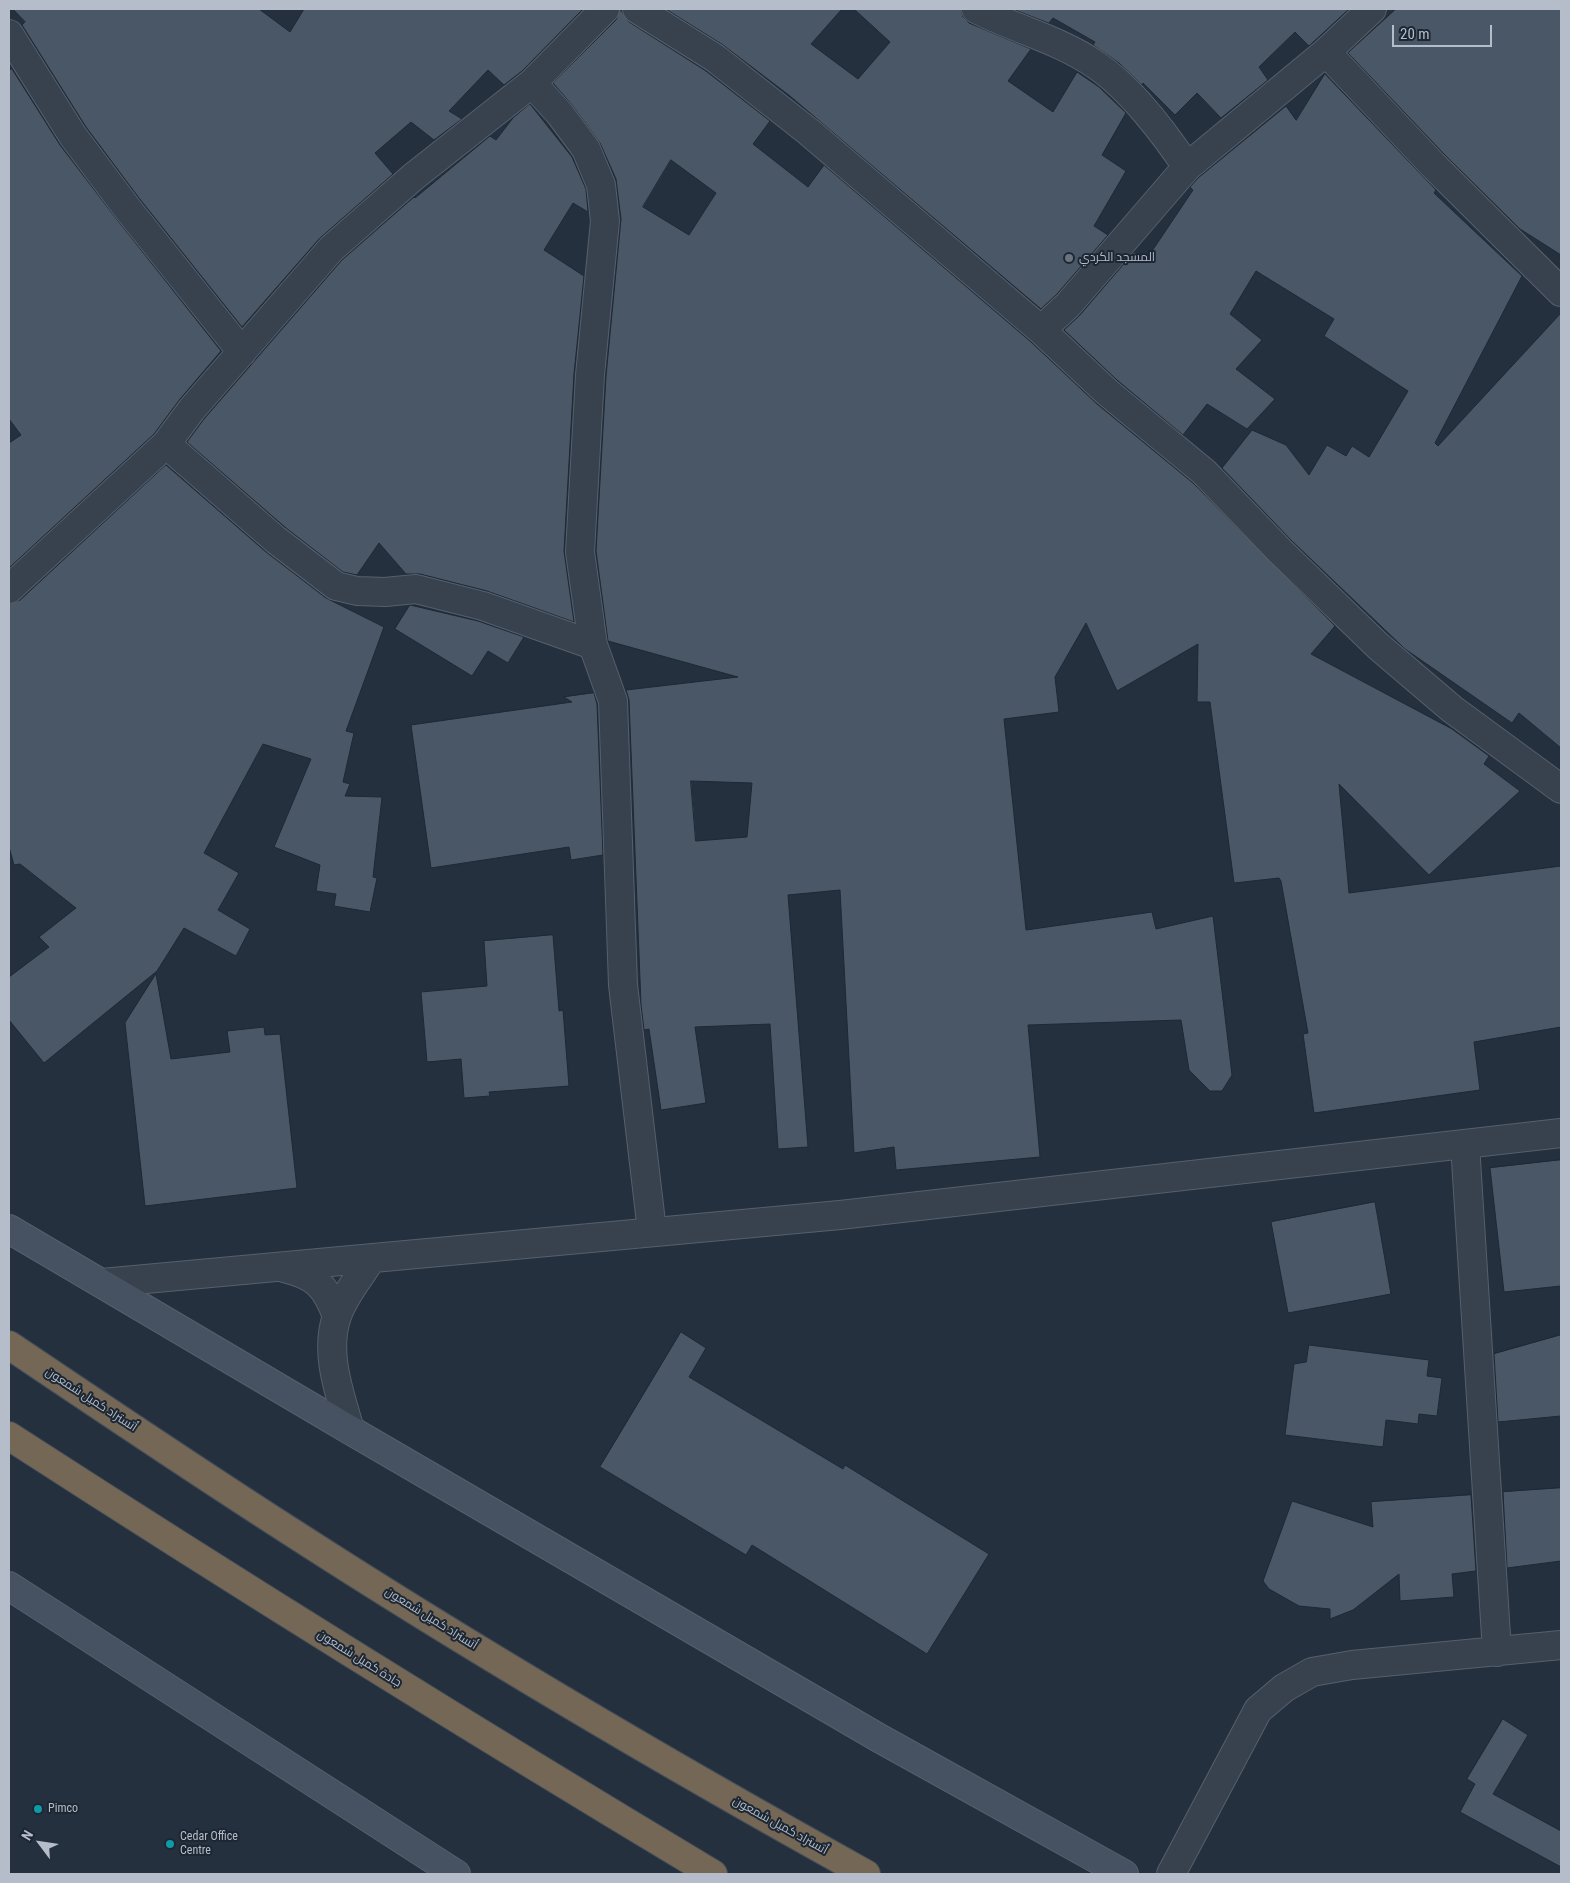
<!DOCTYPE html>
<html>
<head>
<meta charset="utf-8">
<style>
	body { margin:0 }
	#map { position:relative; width:1570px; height:1883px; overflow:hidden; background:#24303e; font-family:"Roboto Condensed",sans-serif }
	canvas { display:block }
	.frame { position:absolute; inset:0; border:10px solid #b4bdc9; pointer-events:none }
	.north { position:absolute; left:15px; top:1818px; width:50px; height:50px; -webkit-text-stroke:4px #1d2733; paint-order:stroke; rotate:301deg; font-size:14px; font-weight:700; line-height:20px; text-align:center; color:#b4bdc9 }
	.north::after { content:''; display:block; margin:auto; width:18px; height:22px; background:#b4bdc9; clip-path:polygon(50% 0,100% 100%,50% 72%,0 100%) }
	.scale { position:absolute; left:1392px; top:25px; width:100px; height:22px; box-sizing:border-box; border:2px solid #b4bdc9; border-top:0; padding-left:6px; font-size:15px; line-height:18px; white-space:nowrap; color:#b4bdc9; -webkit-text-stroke:4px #1d2733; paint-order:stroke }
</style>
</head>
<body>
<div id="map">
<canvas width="1570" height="1883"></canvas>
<div class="frame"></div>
<div class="north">N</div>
<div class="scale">20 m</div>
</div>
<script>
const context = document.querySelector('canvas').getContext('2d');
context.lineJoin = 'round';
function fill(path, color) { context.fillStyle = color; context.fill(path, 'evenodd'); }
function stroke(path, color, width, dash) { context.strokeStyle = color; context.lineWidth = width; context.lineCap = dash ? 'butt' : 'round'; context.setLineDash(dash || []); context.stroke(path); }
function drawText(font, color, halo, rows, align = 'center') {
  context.font = font + ' "Roboto Condensed",Cairo,sans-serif'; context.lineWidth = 4; context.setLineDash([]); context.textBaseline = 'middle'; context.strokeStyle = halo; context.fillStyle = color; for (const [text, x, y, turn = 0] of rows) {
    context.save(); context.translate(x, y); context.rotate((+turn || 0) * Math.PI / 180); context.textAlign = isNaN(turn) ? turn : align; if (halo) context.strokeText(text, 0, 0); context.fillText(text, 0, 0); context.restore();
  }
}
const building = new Path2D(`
	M13 9H259L290 32 304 9H583L522 71 504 85 488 70 449 111 462 119 434 140 411 122 375 153 393 174 319 239 242 327 139 198 86 127 22 25 25 22Z
	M620 9 629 22 706 71 770 121 753 144 808 187 824 165 1031 342 1097 404 1193 483 1335 626 1311 654 1452 729 1489 756 1484 764 1520 791 1429 875 1339 784 1349 893 1561 866V1027L1474 1042 1480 1090 1314 1113 1303 1034 1308 1033 1281 881 1279 878 1234 883 1210 702H1197L1198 644 1117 691 1086 623 1055 677 1059 712 1004 719 1026 930 1152 912 1156 929 1213 916 1232 1075 1222 1091H1210L1189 1070 1181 1020 1028 1025 1040 1157 896 1170 894 1147 854 1153 840 890 788 895 808 1147 778 1149 770 1024 695 1027 706 1103 661 1110 649 1029 644 1030 641 1005 629 700 626 690 738 677 608 641 596 551 606 376 621 219 616 179 600 143 572 105 553 83 616 20ZM671 160 716 193 689 235 643 207ZM691 781 752 783 747 837 696 841Z
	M666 9H842L811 44 858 79 890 42 854 9H961L963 17 969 23 1031 49 1008 81 1053 112 1077 72 1099 87 1126 113 1102 155 1126 171 1094 226 1108 235 1057 294 1041 309 790 96 723 45Z
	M1013 9H1349L1309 46 1295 32 1259 67 1268 80 1221 118 1197 93 1175 115 1143 83 1142 85 1119 63 1093 45 1095 42 1053 18 1049 23Z
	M1396 9H1561V255L1520 229 1444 154 1348 53Z
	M12 69 60 145 115 217 221 351 180 399 154 434 9 568V443L21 435 9 419V70Z
	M1325 74 1436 190 1434 193 1522 276 1435 443 1438 446 1561 313V748L1519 713 1512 723 1405 649 1291 540 1222 468 1252 430 1286 445 1309 475 1327 445 1346 456 1352 446 1369 457 1408 391 1324 336 1334 319 1256 271 1230 314 1262 340 1236 369 1275 399 1247 429 1207 404 1183 435 1117 380 1064 330 1080 315 1134 252 1146 260 1193 190 1190 187 1198 178 1286 106 1296 120Z
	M530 104 572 157 586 189 588 212 573 203 544 250 584 276 574 374 564 551 574 622 487 591 420 574H406L379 543 357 575 343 572 286 528 187 442 204 419 342 260 414 197 415 198 490 136 496 140 513 118Z
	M166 465 266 552 326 598 384 627 346 731 354 733 343 782 350 784 345 796 382 797 373 877 377 878 370 912 334 906 336 894 316 891 320 865 274 847 311 759 263 744 204 853 239 873 218 910 250 929 236 956 184 928 157 971 44 1063 9 1020V977L49 947 39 937 76 908 20 864 14 865 9 847V604L20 600Z
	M410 605 478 621 524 637 508 663 488 651 472 676 395 629Z
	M594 693 597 704 603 855 571 860 569 847 431 868 411 725 572 702 564 697Z
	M553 935 559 1011 563 1010 569 1086 489 1092 490 1096 464 1098 461 1059 427 1062 421 992 487 986 484 941Z
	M156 974 171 1059 230 1052 227 1031 264 1027 265 1035 280 1034 297 1188 145 1206 125 1023Z
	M1561 1160V1286L1504 1292 1490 1168Z
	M1375 1202 1391 1294 1288 1313 1271 1222Z
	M681 1332 706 1348 689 1377 843 1469 845 1465 989 1554 927 1654 752 1545 746 1555 600 1467Z
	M1561 1335V1416L1498 1422 1494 1354Z
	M1309 1345 1429 1360 1427 1376 1442 1378 1437 1416 1419 1414 1418 1424 1386 1420 1383 1447 1285 1435 1294 1364 1306 1362Z
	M1561 1488V1561L1507 1568 1503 1492Z
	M1471 1495 1476 1571 1452 1574 1454 1597 1400 1601 1399 1574 1353 1610 1330 1619V1609L1299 1606 1269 1589 1263 1581 1292 1501 1373 1527 1371 1502Z
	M1503 1719 1528 1735 1493 1794 1561 1831V1867L1460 1812 1475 1784 1467 1779Z`);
fill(building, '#4a5767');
stroke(building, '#1f2935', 1);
const minor = new Path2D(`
	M637 9 715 58 809 132 1041 330 1107 392 1204 472 1280 551 1378 646 1452 709 1561 789
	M976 9C1015 29 1060 40 1096 65 1130 88 1165 134 1187 167
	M9 34 73 136 127 208 242 352
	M1326 52 1433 165 1561 292
	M532 83 560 114 586 149 601 185 605 221 590 375 580 552 593 645 613 701 623 985 652 1231
	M1041 330 1068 305 1187 167 1326 52 1372 9
	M166 444 276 540 336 586 357 591 385 592 416 589 483 606 593 645
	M9 589 166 444 192 409 331 249 413 177 532 83 605 9
	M1465 1144 1497 1652
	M284 1268C316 1276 325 1285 337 1316
	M102 1283 840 1215 1561 1133
	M350 1430C340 1394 324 1353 337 1316 344 1295 360 1277 371 1259
	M1171 1874 1258 1710 1284 1688 1312 1672 1352 1665 1561 1645`);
const secondary = new Path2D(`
	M9 1229 350 1430 879 1738 1124 1874
	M9 1586 456 1874`);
const motorway = new Path2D(`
	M9 1345C104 1409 199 1473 296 1535 482 1655 673 1767 866 1874
	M9 1436C241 1586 476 1732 713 1874`);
stroke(minor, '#56606c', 30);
stroke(secondary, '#56606c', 30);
stroke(motorway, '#434d59', 30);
stroke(minor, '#38424e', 28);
stroke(secondary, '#465161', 28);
stroke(motorway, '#746755', 28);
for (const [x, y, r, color] of [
	[1069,258,5,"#6b7280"],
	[38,1809,5,"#0f9aa8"],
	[170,1844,5,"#0f9aa8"]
]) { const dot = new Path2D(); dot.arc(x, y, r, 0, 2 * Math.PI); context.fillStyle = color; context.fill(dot); stroke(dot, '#1d2733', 2); }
drawText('12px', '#b4bdc9', '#1d2733', [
	["المسجد الكردي",1079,258],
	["Pimco",48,1809],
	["Cedar Office",180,1837],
	["Centre",180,1851]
], 'left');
drawText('12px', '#b4bdc9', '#1d2733', [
	["أتستراد كميل شمعون",91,1400,33],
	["أتستراد كميل شمعون",431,1619,32],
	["جادة كميل شمعون",359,1659,32],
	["أتستراد كميل شمعون",780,1826,29]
]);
</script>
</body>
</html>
